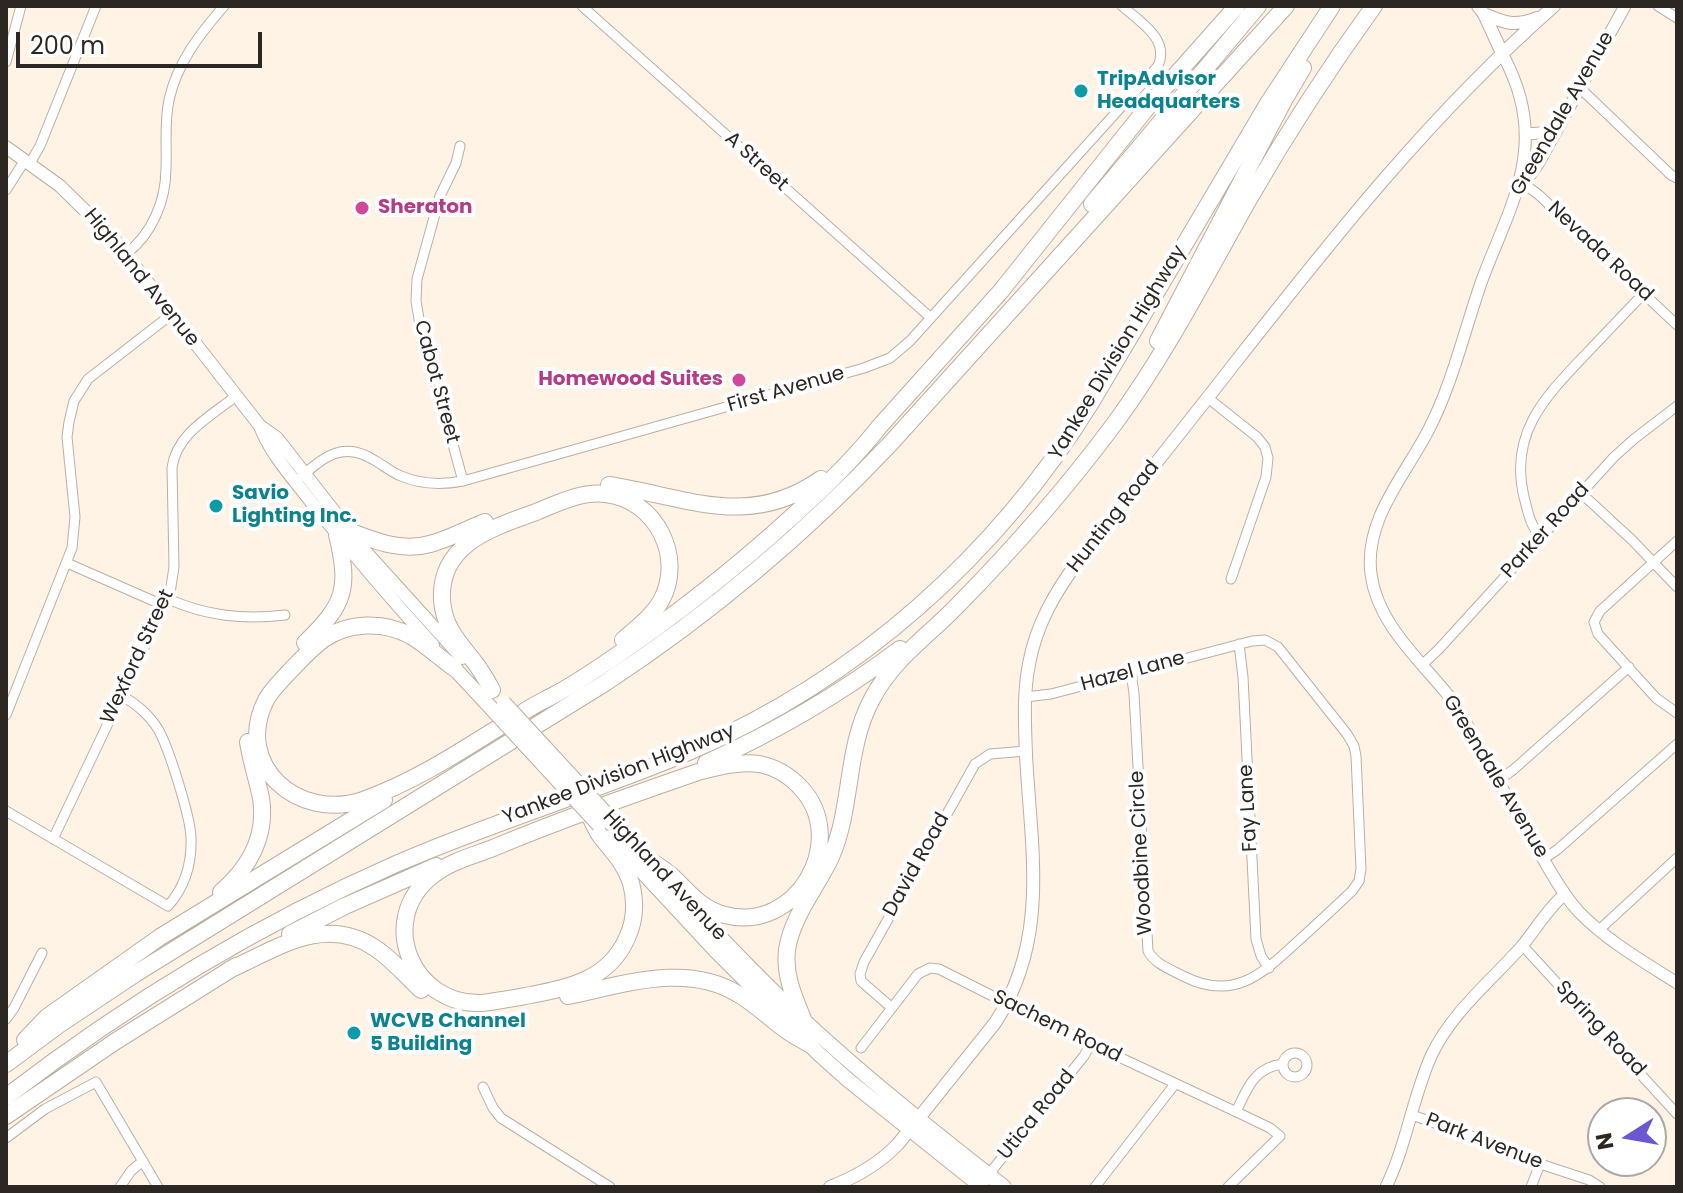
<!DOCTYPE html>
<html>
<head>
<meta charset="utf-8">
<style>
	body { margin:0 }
	#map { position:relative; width:1683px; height:1193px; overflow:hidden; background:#fff3e5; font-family:Poppins,sans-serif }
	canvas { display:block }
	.frame { position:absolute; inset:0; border:8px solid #2c2722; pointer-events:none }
	.north { position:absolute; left:1587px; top:1097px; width:80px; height:80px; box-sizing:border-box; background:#fff; border:2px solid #aba9a7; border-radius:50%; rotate:259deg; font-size:22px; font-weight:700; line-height:32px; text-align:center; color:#2c2722 }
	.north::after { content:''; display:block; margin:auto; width:28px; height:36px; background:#6a57d1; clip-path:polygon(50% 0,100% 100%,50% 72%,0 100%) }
	.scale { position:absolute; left:16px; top:32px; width:246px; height:36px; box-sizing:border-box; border:4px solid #2c2722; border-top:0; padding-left:10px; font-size:24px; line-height:28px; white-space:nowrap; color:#2c2722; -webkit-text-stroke:6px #fff; paint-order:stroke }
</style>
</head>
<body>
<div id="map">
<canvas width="1683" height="1193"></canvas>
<div class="frame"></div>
<div class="north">N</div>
<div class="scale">200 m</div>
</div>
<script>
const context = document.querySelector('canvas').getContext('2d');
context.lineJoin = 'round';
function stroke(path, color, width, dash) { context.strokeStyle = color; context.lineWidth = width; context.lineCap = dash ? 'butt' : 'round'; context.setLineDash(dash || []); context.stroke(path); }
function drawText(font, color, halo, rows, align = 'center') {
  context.font = font + ' Poppins,sans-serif'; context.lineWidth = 8; context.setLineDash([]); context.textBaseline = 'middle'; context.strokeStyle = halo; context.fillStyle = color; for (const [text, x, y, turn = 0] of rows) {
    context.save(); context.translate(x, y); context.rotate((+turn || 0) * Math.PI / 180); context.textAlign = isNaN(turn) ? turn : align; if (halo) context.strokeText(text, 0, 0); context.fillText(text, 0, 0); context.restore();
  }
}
const minor = new Path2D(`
	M582 6 931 318
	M1658 6 1677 18
	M6 62 21 6
	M1580 88 1671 175 1677 178
	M460 146 456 163 440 196 417 279 416 301 420 325 463 481
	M30 163 40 146 96 6
	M1519 183 1531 189 1539 195 1677 325
	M6 190 25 160
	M126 254C152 234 166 201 166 168 167 146 164 123 169 100 177 63 199 35 224 6
	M1208 398 1257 437 1265 447 1268 458 1266 477 1231 579
	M301 477C324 456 344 441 374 460 383 465 391 472 401 476 422 485 442 485 463 481L864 368 890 358 910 341 1158 66C1170 39 1140 22 1122 6
	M1581 493 1632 540 1677 587
	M1541 537C1530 526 1528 512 1524 497 1509 434 1544 398 1584 356 1604 335 1624 314 1644 293
	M1677 541 1600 611 1594 622 1598 634 1656 698 1677 713
	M67 563 165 606
	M168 599C207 616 243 620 285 615
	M1239 644 1243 677 1256 939 1261 956 1269 968
	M1423 664 1439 649 1614 457 1634 439 1677 406
	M1025 697 1051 694 1252 641 1265 640 1278 647 1347 734 1354 746 1356 756 1361 869 1359 881 1352 891C1334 908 1316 925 1297 942 1262 974 1234 1002 1183 976 1170 969 1155 964 1148 951L1134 693 1131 673
	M6 715 72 548 75 517 67 437 69 422 74 401 88 379 172 314
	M1497 781 1513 770 1629 667
	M6 811 168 906C185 887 192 863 191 837 190 816 169 748 158 729 150 716 135 702 121 696
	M53 839 170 593 174 567 172 468C176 434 211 416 236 396
	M1543 859 1557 850 1677 744
	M1599 930 1677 858
	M1522 945 1677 1114
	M892 1008 861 981 860 974 864 962 975 764 990 754 1026 751
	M6 1019 14 1008 42 953
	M861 1048 918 974 930 968 939 969 1042 1021 1243 1115 1270 1128 1280 1136 1228 1187
	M1283 1065a12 12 0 1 1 24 0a12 12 0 1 1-24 0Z
	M483 1087 493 1108 501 1118 610 1187
	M1236 1112C1247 1089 1254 1067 1283 1064
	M1412 1115 1480 1139 1522 1158 1589 1180 1600 1187
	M6 1138 45 1109 96 1082 158 1187
	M985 1179 1084 1056 1091 1043
	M120 1187 131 1171 143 1161
	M1095 1187 1175 1084
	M1531 1187 1540 1164`);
const tertiary = new Path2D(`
	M1502 53C1518 83 1527 112 1525 146 1522 194 1497 238 1481 283 1464 332 1452 385 1428 431 1404 477 1364 520 1371 574 1377 623 1419 659 1448 695 1458 708 1466 722 1473 736 1495 775 1516 814 1539 852 1551 872 1563 895 1579 912 1607 941 1644 962 1677 983
	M1525 134 1556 132
	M1519 183 1531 174 1538 164 1625 6
	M1386 1187C1407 1144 1413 1095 1432 1054 1453 1011 1491 981 1522 946 1536 929 1548 908 1565 894`);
const secondary = new Path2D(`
	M1478 6 1484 14 1502 53
	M1484 14C1505 23 1514 27 1537 18
	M6 147 60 186 113 238 260 426 277 438 365 551 462 658
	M260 426C271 455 293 478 312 503 351 552 391 599 433 645
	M830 1187C856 1177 879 1164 898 1144L995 1023C1050 939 1031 850 1026 755 1025 725 1023 694 1029 664 1036 625 1055 592 1079 560 1130 495 1183 430 1234 364 1334 237 1431 114 1554 6`);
const primary = new Path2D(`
	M454 668 493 710
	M610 818 653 865
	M610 837 715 950 819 1054 848 1080 982 1187
	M678 892C721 939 764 984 811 1027 872 1083 938 1135 1004 1187`);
const motorway = new Path2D(`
	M1092 204 1258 6
	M1158 341 1283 102 1303 68
	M609 485C687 497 748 530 821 479
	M349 531C375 541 402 552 430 544 449 539 467 529 485 522
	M305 643C345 604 350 589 337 535
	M454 668C440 658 426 645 411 636 384 621 349 622 324 639 311 648 300 661 289 672 281 681 272 689 266 700 233 765 298 822 363 800 420 780 471 744 522 713 532 706 543 701 554 695 573 685 592 672 610 660 675 616 737 567 795 514 825 487 854 459 879 427L1001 291 1150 104 1237 6
	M492 690C487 681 482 672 476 664 460 643 444 629 442 600 439 543 493 528 536 512 558 503 582 491 606 494 656 500 685 557 661 601 652 617 636 628 623 640
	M706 763C775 732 840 694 900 649
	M589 815C593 822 596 830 601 837 613 852 625 864 631 883 636 902 635 921 627 938 609 979 571 987 531 995 514 998 498 1001 482 1003 412 1006 376 920 432 876 449 862 472 856 493 848 560 820 629 796 698 772 717 767 739 761 759 764 775 767 790 776 801 788 850 841 796 934 725 915 701 909 689 892 672 876 664 869 655 864 647 858
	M221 892C249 868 267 836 261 798 257 779 251 761 248 742
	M290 934 345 906 436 866
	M229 970C276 949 324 914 375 948 392 959 406 976 421 990
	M568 996C623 985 686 962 738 994 754 1003 768 1017 783 1028 791 1034 800 1039 809 1044
	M803 1019C794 997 784 975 787 950 792 916 817 887 831 857 853 807 845 749 872 699 892 660 927 637 957 606 1015 547 1066 489 1115 423 1167 352 1206 275 1249 199 1287 133 1329 68 1374 6
	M25 1040 47 1017 160 937 384 800
	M6 1064 60 1024 135 974 605 683C710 614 804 535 890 444L1286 6
	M6 1097C127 1004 257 925 396 864 492 822 594 792 691 751 858 679 997 555 1092 401L1267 105 1332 6
	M6 1116 116 1041 236 966`);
stroke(minor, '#bbafa2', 11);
stroke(tertiary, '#bbafa2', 13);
stroke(secondary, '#bbafa2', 14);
stroke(primary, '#bbafa2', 16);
stroke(motorway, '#bbafa2', 18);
stroke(minor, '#fff', 9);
stroke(tertiary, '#fff', 11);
stroke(secondary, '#fff', 12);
stroke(primary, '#fff', 14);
stroke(motorway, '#fff', 16);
const primaryBridge = new Path2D(`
	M504 703 610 818
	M493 710 599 825`);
stroke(primaryBridge, '#bbafa2', 16, []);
stroke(primaryBridge, '#fff', 14);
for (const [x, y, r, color] of [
	[1081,91,8,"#0f9aa8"],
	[362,208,8,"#d1479c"],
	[739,380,8,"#d1479c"],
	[216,506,8,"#0f9aa8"],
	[354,1033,8,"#0f9aa8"]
]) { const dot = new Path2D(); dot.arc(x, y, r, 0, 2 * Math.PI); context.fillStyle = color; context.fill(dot); stroke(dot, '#fff', 3); }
drawText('bold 20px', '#0d838f', '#fff', [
	["TripAdvisor",1097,80],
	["Headquarters",1097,103],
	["Savio",232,494],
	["Lighting Inc.",232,517],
	["WCVB Channel",370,1022],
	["5 Building",370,1045]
], 'left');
drawText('20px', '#2c2722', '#fff', [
	["Greendale Avenue",1563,114,-60],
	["A Street",756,162,42],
	["Nevada Road",1600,252,43],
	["Highland Avenue",141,278,51],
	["Yankee Division Highway",1118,353,-59],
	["Cabot Street",436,382,75],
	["First Avenue",786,390,-16],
	["Hunting Road",1114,517,-52],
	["Parker Road",1546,531,-48],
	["Wexford Street",138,657,-65],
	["Hazel Lane",1133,672,-15],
	["Yankee Division Highway",619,775,-21],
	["Greendale Avenue",1495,777,59],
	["Fay Lane",1249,808,-93],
	["Woodbine Circle",1142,853,-93],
	["David Road",917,865,-61],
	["Highland Avenue",664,876,47],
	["Sachem Road",1057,1027,26],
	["Spring Road",1600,1029,47],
	["Utica Road",1037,1115,-51],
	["Park Avenue",1484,1142,21]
]);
drawText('bold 20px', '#b23c85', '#fff', [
	["Sheraton",378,208],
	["Homewood Suites",723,380,"right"]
], 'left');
</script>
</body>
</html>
